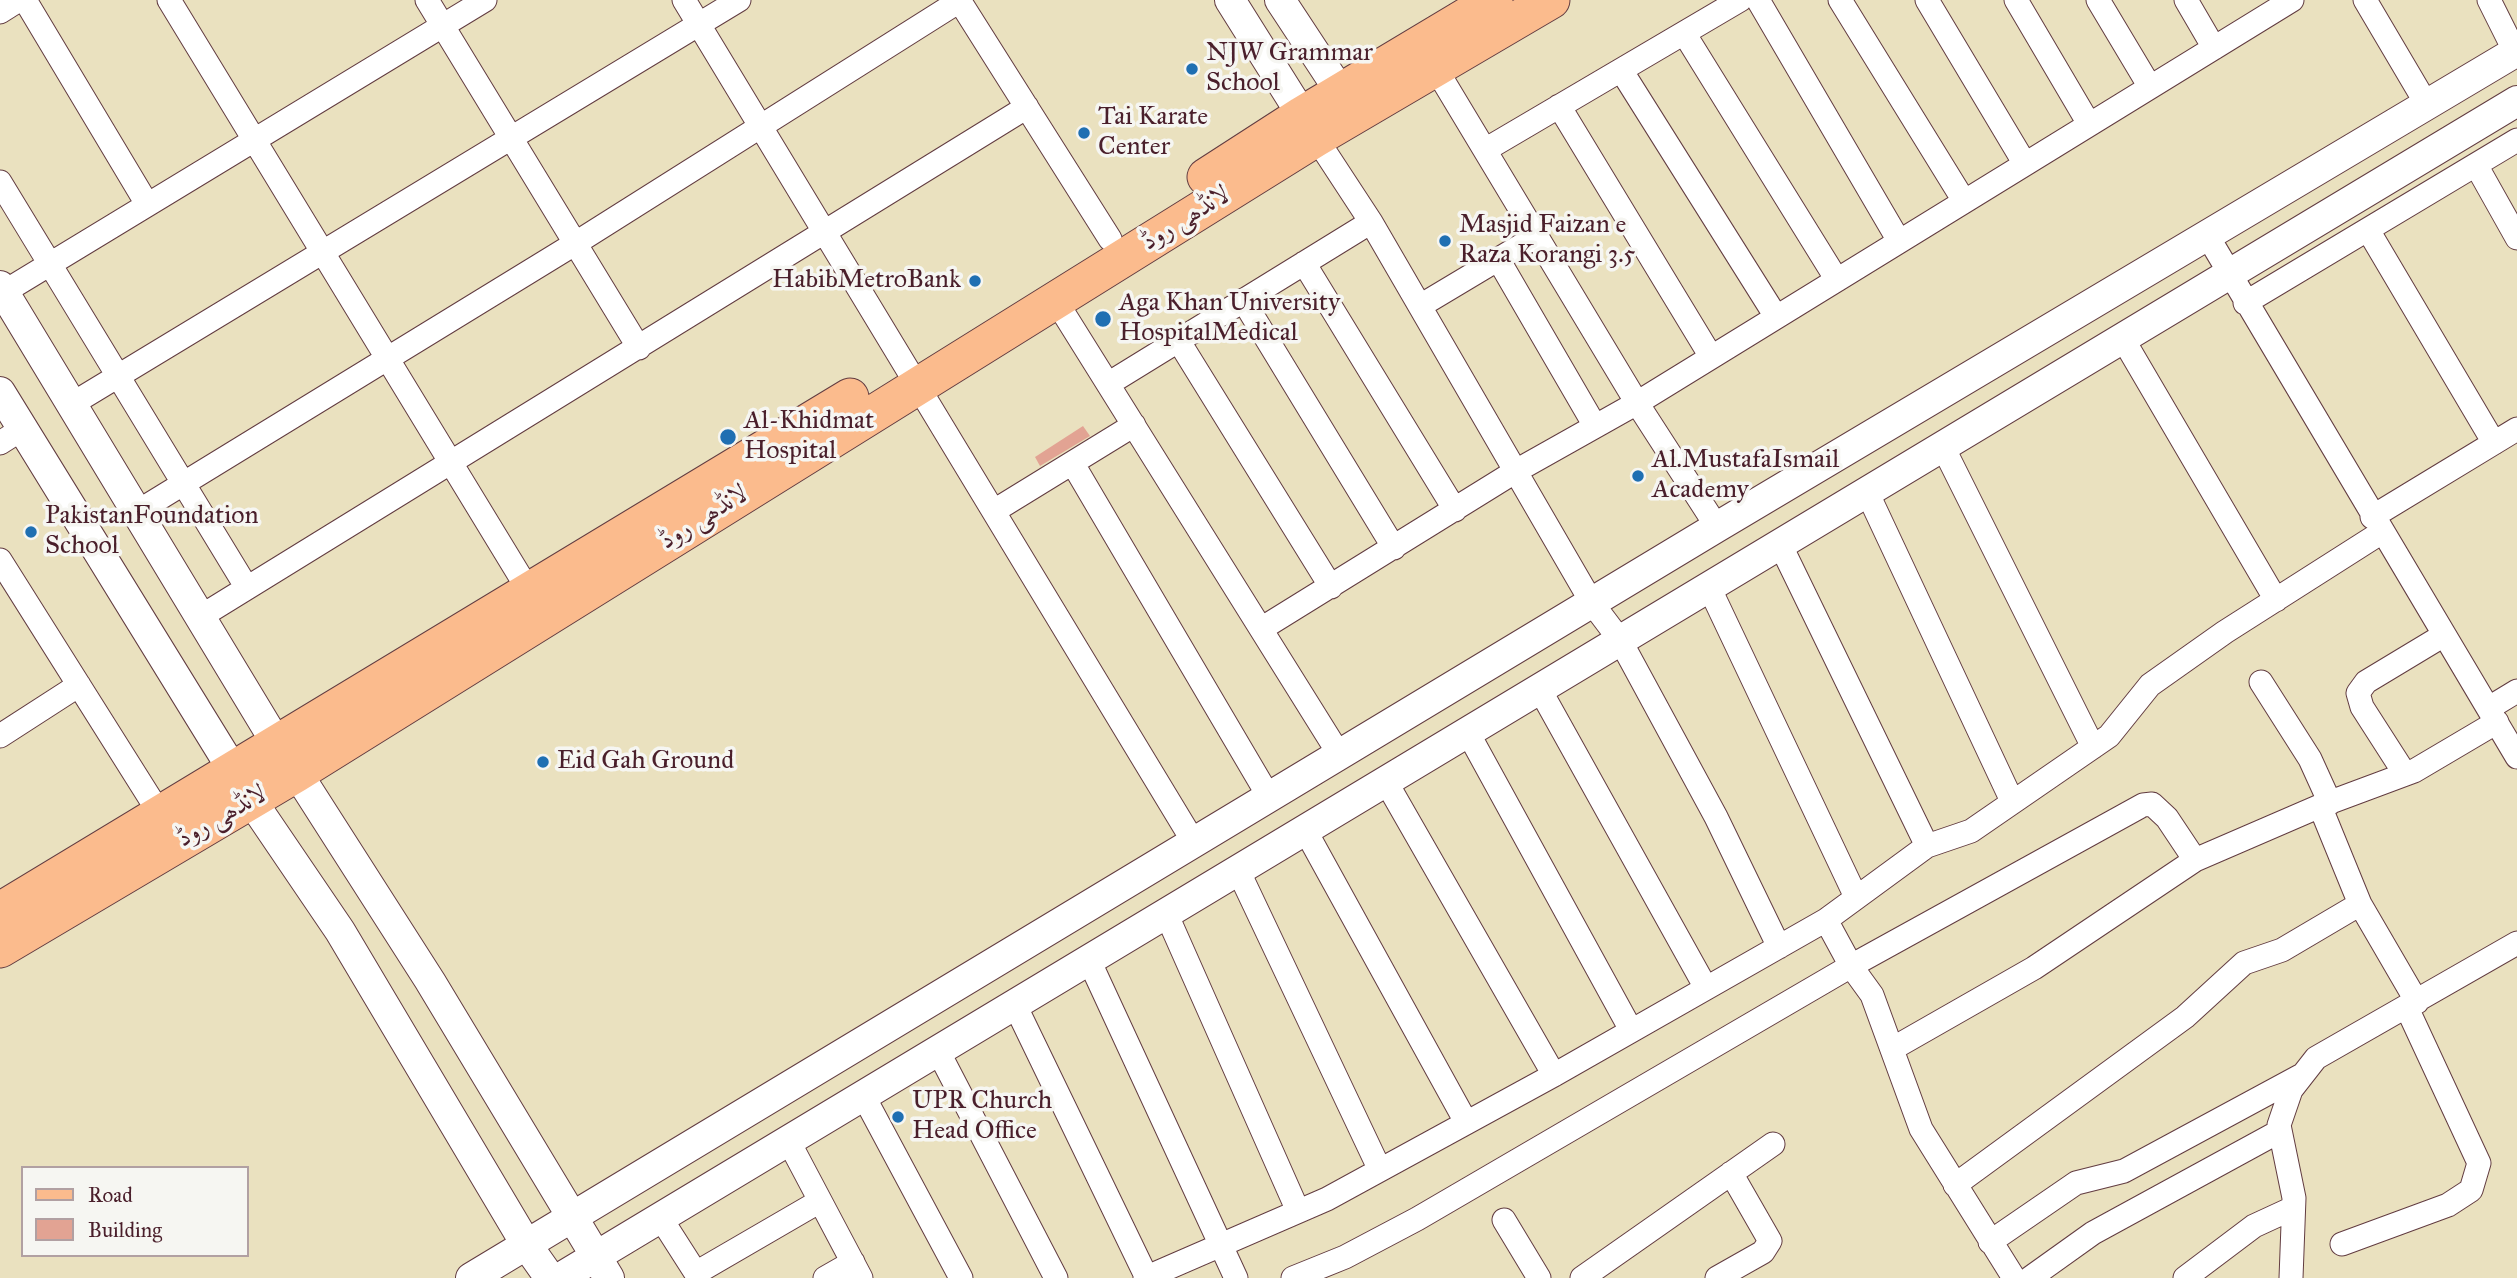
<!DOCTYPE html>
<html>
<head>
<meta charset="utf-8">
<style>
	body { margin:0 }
	#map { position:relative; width:2517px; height:1278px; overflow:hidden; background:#eae1bf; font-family:"IM FELL Great Primer",serif }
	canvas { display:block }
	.legend { position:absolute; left:21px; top:1166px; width:228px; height:91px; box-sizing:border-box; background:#f6f6f2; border:2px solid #b1a0a2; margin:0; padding:9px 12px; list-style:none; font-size:21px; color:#4a1f2b }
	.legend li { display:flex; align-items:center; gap:14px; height:35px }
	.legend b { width:35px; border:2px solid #b1a0a2 }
</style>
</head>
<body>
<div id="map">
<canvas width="2517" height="1278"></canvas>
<ul class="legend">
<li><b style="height:9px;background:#fbbb8d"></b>Road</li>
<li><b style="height:19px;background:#e2a393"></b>Building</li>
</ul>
</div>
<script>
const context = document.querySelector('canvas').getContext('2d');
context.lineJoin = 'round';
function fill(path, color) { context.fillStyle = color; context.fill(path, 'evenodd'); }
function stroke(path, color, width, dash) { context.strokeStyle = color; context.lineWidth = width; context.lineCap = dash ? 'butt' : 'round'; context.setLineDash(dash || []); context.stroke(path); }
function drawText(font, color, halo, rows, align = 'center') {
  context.font = font + ' "IM FELL Great Primer",Amiri,serif'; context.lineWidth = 7; context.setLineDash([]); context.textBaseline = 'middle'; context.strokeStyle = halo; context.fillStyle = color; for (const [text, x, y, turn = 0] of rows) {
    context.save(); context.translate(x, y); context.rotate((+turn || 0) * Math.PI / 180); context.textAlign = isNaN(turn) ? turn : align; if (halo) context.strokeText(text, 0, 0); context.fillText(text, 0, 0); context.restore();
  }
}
fill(new Path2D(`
	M1083 426 1090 436 1040 466 1035 457Z`), '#e2a393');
const minor = new Path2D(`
	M25 0 147 204
	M169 0 529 591
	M427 0 639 348
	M684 0 1193 841
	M959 0 1110 239
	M1758 0 1899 241
	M1840 0 1964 201
	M1927 0 2025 164
	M2016 0 2089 124
	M2098 0 2150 87
	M2186 0 2214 48
	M2365 0 2427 105
	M2489 0 2515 52
	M0 12 19 0
	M1684 33 1837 280
	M1436 69 1637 403 1717 527
	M1621 70 1775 315
	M1559 106 1710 355
	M1316 138 1371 222 1592 603 1620 640 1716 817 1779 947
	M1485 150 1740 0
	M2476 165 2517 238
	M0 182 247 588
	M2368 230 2494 443
	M2207 235 2517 757
	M1498 259 1595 426
	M1304 263 1455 510
	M4 292 485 0
	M1243 300 1394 548
	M1056 301 1339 754
	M2245 303 2517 140
	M1420 306 1537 236
	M2123 339 2276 600
	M1178 340 1331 587
	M1108 384 1371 222
	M72 404 739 0
	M0 443 22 429
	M1943 447 2093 747
	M1073 464 1269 797
	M1867 492 2012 801
	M994 511 1134 425
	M137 512 576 243 961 0
	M2372 517 2517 429
	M1780 544 1927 846
	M0 560 160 814
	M1709 587 1856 897
	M200 617 1027 107
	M1261 629 1516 471 1637 403 2292 0
	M2261 682 2310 759 2330 803
	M1539 688 1706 988
	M2489 708 2517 691
	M1467 731 1631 1030
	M0 736 79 685
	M2405 774 2362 707 2358 693 2366 682 2444 635
	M1385 780 1554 1075
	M2320 806 2360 904 2417 1002
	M1304 828 1466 1122
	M1237 868 1379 1168
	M1165 911 1298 1211
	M1826 920 1851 966 1872 995 1921 1129 2014 1278
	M1088 958 1236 1278
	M1014 1003 1147 1278
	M937 1049 1056 1278
	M1892 1049 2034 968 2195 860 2320 806 2414 771 2497 722
	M863 1095 961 1278
	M788 1140 861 1278
	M1955 1185 2185 1017 2244 963 2282 950 2360 904
	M660 1217 699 1278
	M1504 1220 1539 1278
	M1990 1242 2076 1183 2124 1171 2300 1076
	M2342 1244 2448 1205 2471 1190 2479 1163 2407 1008
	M696 1273 820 1201
	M825 1278 853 1262
	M1145 1278 1327 1199 1554 1075 1826 920 1927 846 1971 831 2109 736 2150 685 2225 632 2382 532
	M1293 1278 1345 1257 1417 1219 1851 966 2143 805 2152 804 2167 818 2195 860
	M1582 1278 1773 1144
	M1717 1278 1763 1252 1770 1241 1731 1173
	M2030 1278 2093 1233 2280 1131
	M2185 1278 2254 1226 2293 1208
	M2291 1278 2294 1198 2279 1125 2291 1090 2316 1058 2517 943`);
const tertiary = new Path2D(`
	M1230 0 1314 134
	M1280 0 1353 111
	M0 286 277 744
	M0 392 233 770
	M297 773 430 981 609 1278
	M251 800 340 931 526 1244 550 1278
	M471 1278 1717 527 2517 51
	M560 1278 2517 101`);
const primary = new Path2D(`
	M1206 177 1302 115 1494 0
	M0 911 850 397
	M0 949 297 773 1316 138 1551 0`);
stroke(minor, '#623c41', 25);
stroke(tertiary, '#623c41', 32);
stroke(primary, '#623c41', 39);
stroke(minor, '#fff', 23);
stroke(tertiary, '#fff', 30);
stroke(primary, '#fbbb8d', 37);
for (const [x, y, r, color] of [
	[1192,69,7,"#1f6fb2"],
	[1084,133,7,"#1f6fb2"],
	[1445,241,7,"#1f6fb2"],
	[975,281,7,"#1f6fb2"],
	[1103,319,9,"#1f6fb2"],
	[728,437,9,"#1f6fb2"],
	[1638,476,7,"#1f6fb2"],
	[31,532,7,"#1f6fb2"],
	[543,762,7,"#1f6fb2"],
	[898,1117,7,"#1f6fb2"]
]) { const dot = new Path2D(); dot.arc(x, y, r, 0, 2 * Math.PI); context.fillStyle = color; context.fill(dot); stroke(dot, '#f6f6f2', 2.5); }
drawText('26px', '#4a1f2b', '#f6f6f2', [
	["NJW Grammar",1206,54],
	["School",1206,84],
	["Tai Karate",1098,118],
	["Center",1098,148],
	["Masjid Faizan e",1459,226],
	["Raza Korangi 3.5",1459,256],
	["HabibMetroBank",961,281,"right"],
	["Aga Khan University",1119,304],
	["HospitalMedical",1119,334],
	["Al-Khidmat",744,422],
	["Hospital",744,452],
	["Al.MustafaIsmail",1652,461],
	["Academy",1652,491],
	["PakistanFoundation",45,517],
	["School",45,547],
	["Eid Gah Ground",557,762],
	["UPR Church",912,1102],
	["Head Office",912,1132]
], 'left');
drawText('26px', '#4a1f2b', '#f6f6f2', [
	["لانڈھی روڈ",1186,219,-32],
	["لانڈھی روڈ",704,518,-32],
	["لانڈھی روڈ",222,817,-30]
]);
</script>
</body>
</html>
